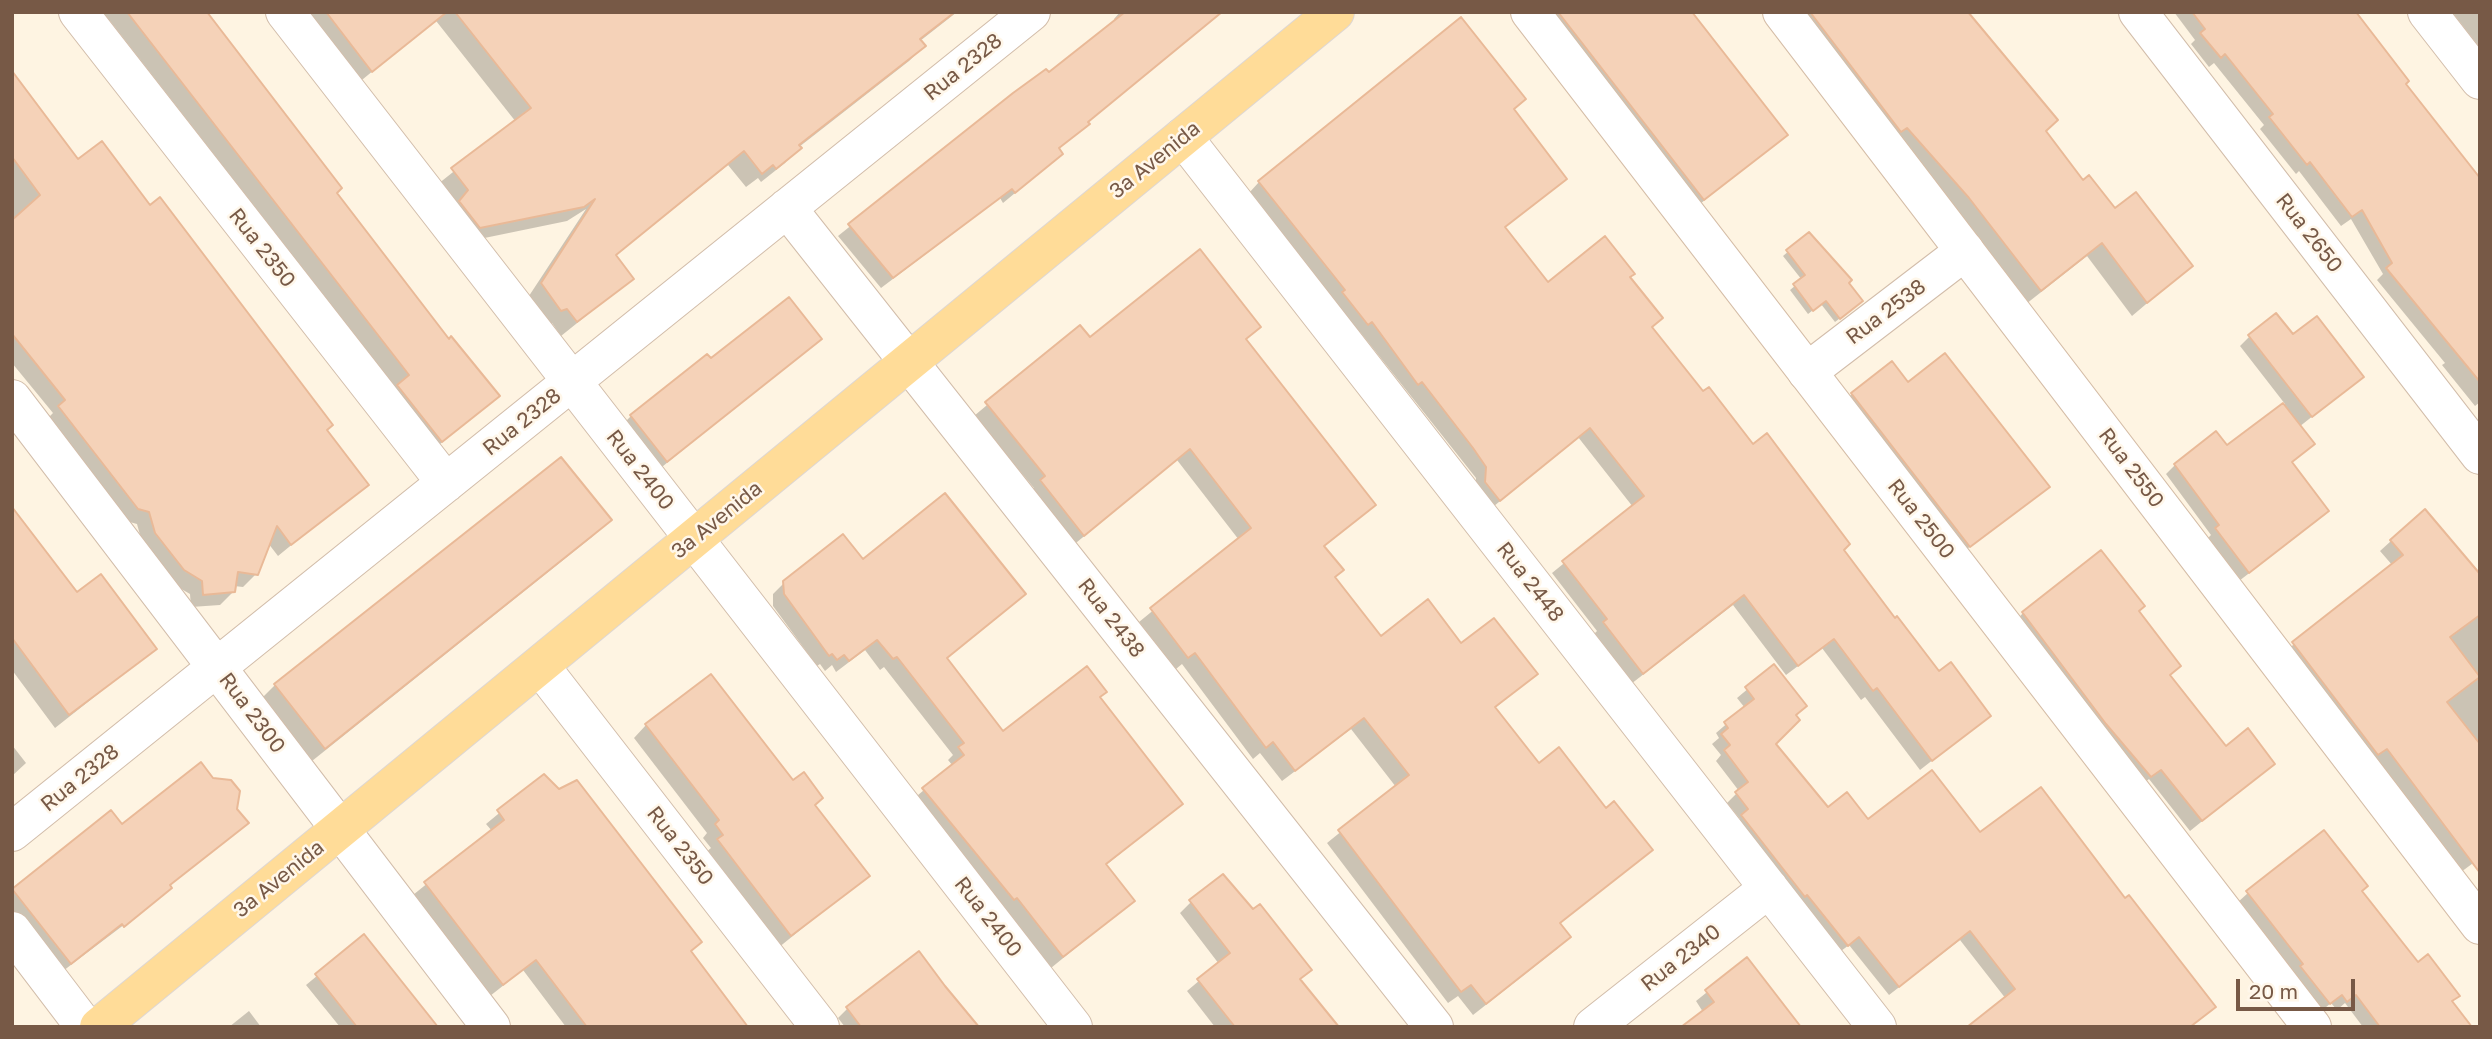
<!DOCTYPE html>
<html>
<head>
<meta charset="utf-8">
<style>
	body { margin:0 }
	#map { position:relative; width:2492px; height:1039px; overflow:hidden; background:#fef4e2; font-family:"Golos Text",sans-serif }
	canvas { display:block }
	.frame { position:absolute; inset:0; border:14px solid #775946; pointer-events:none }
	.scale { position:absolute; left:2236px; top:979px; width:119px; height:32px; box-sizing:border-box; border:4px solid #775946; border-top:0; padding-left:9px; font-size:21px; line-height:24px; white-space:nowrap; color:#775946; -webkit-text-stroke:5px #fff7ea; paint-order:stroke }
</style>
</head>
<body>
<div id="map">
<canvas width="2492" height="1039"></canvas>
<div class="frame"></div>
<div class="scale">20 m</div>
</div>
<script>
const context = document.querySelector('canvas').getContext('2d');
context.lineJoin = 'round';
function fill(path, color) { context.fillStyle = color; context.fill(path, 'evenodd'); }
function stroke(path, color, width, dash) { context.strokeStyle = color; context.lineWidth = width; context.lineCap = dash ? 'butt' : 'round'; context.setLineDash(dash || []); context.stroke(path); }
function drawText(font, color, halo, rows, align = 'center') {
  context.font = font + ' "Golos Text",sans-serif'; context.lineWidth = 5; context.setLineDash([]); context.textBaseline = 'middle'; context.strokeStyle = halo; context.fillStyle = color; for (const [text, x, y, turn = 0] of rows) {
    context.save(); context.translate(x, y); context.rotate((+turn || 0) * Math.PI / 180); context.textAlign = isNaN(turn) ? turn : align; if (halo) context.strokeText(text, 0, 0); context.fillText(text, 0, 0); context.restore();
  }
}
fill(new Path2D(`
	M83 12H196L335 193 484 408 428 454 396 388 110 21 98 31Z
	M300 12H419L429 25 357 84Z
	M429 12H957L920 41 924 46 909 61 799 147 785 163 761 182 758 178 746 187 728 165 615 256 632 279 561 336 552 323 545 325 527 299 586 209 567 221 465 242 438 184 516 122Z
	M1120 12H1222L1086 123 1057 150 1050 164 1003 203 1000 198 881 288 838 236 1014 95 1049 75 1116 22 1114 19Z
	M1534 12H1690L1786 135 1690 212Z
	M1785 12H1965L2044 131 2082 182 2115 211 2191 266 2132 316 2087 256 2026 304Z
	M2174 12H2348L2480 180V402L2475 406 2442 365 2445 363 2377 280 2383 274 2351 219 2341 226 2299 171 2296 174 2260 129 2264 125 2214 63 2209 67 2191 44 2195 40Z
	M2452 12H2480V48Z
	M12 74 78 162 325 430 366 484 278 556 268 543 256 574 243 587 234 586 233 592 220 605 191 607 190 594 171 583 143 546 137 524 126 521 46 420 53 413 12 363Z
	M1524 99 1513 111 1565 179 1504 228 1548 284 1629 278 1650 328 1702 394 1753 446 1842 550 1938 674 1989 716 1920 770 1865 697 1861 700 1822 648 1786 675 1733 605 1631 684 1593 635 1597 631 1552 573 1633 507 1578 437 1488 511 1475 494 1476 478 1360 332 1356 335 1249 193 1259 182Z
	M1809 234 1847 283 1856 306 1835 322 1821 304 1808 314 1790 290 1802 280 1783 256Z
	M1080 327 1089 339 1244 340 1374 505 1323 547 1333 578 1381 639 1461 646 1536 673 1494 709 1539 765 1606 810 1651 850 1559 924 1569 937 1557 949 1473 1015 1458 996 1448 1003 1327 843 1396 787 1351 729 1282 781 1260 753 1253 759 1182 664 1176 669 1139 622 1239 540 1177 460 1071 547 1029 493 1034 488 974 416Z
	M2250 336 2293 337 2362 377 2299 427 2313 444 2291 463 2318 520 2239 581 2207 539 2211 535 2166 474 2175 465 2227 448 2285 404 2240 346Z
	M820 339 652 475 617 430 631 416 711 361Z
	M1908 384 2015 442 2048 487 1959 555 1842 403 1852 394Z
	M12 509 77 594 155 649 55 728 12 670Z
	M609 520 592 537 307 765 258 702 275 685Z
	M2391 541 2480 574V858L2461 872 2283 653 2393 566 2380 551Z
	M863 562 1024 594 945 659 1002 734 1098 698 1181 804 1105 866 1133 901 1051 968 912 800 953 766 948 760 953 755 884 667 880 670 865 650 836 672 832 665 825 671 820 664 817 666 773 606V594L785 582Z
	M2137 612 2169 676 2225 748 2273 764 2190 831 2149 779 2139 787 2012 625 2023 613Z
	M1774 667 1795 716 1774 744 1827 810 1867 821 1979 835 2125 901 2006 999 1960 940 1889 995 1849 945 1837 954 1733 825 1740 819 1727 803 1739 791 1716 761 1721 755 1712 744 1719 738 1716 733 1745 708 1737 698Z
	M646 725 792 783 867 876 778 948 705 853 711 848 703 838 707 833 634 738Z
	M12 745 26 763 12 776Z
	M544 776 700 942 690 952 746 1027H566L523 970 490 996 413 895 492 831 486 824Z
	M212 779 246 823 168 887 158 899 59 974 12 916V891L111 812 122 827Z
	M2360 891 2450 1002 2469 1027H2363L2345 1003 2337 1010 2331 1003 2320 1012 2238 902 2248 893Z
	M1191 902 1299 980 1336 1027H1215L1187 991 1219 964 1180 913Z
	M364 937 425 1027H340L306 985Z
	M919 953 978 1027H845L838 1018 847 1009Z
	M1747 960 1796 1027 1703 1012 1696 1001Z
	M249 1011 261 1027H229Z`), '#0003');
const building = new Path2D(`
	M127 12H207L342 188 337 193 449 339 451 336 500 396 442 442 397 385 409 375Z
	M326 12H447L372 72Z
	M455 12H955L920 39 926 46 799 145 802 148 776 169 773 165 762 174 744 151 616 255 634 279 577 322 567 309 561 311 541 283 595 199 584 207 480 228 459 201 468 190 451 168 531 108Z
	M1125 12H1222L1088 122 1090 124 1059 148 1063 154 1015 193 1012 189 893 278 848 224 1013 93 1046 69 1049 72Z
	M1558 12H1692L1788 135 1704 200Z
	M1810 12H1968L2058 120 2046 131 2083 180 2089 175 2115 208 2136 192 2193 266 2147 303 2102 243 2041 291 1969 198 1907 128 1901 132Z
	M2192 12H2356L2409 81 2406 84 2480 178V382L2386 268 2392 263 2362 210 2352 217 2310 162 2307 165 2269 117 2273 114 2225 54 2221 58 2200 33 2205 29Z
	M1461 17 1526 99 1514 109 1567 179 1505 227 1548 282 1605 236 1635 274 1630 277 1663 318 1652 327 1703 391 1709 387 1753 444 1767 433 1850 544 1844 550 1895 618 1897 616 1939 671 1951 662 1991 716 1932 761 1877 688 1873 691 1834 639 1798 666 1744 595 1643 674 1603 622 1607 619 1562 561 1644 496 1590 428 1500 501 1485 482 1486 467 1473 448 1422 382 1418 385 1372 322 1368 325 1342 292 1345 290 1258 181Z
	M12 71 78 159 102 141 150 205 160 197 333 425 327 430 369 485 291 545 277 526 258 575 238 572 235 592 203 595 202 581 184 570 155 533 149 512 138 509 58 406 65 400 12 334V220L40 195 12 157Z
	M1809 232 1852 280 1849 283 1863 301 1840 319 1826 301 1813 311 1793 284 1805 275 1786 250Z
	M1200 249 1261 327 1246 339 1376 505 1324 546 1344 570 1335 577 1381 636 1428 599 1461 643 1494 618 1538 674 1495 707 1539 763 1559 747 1606 808 1614 801 1653 850 1560 923 1571 937 1486 1004 1471 985 1461 992 1338 830 1409 775 1364 718 1295 771 1273 742 1266 748 1195 653 1188 658 1150 608 1251 528 1190 449 1084 536 1040 480 1045 476 985 402 1080 325 1090 337Z
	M789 297 822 339 667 462 630 415 707 354 711 358Z
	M2276 313 2293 334 2317 316 2364 377 2312 417 2248 335Z
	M1945 353 2050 487 1970 547 1851 393 1892 361 1908 382Z
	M2283 403 2315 444 2292 462 2329 511 2249 573 2215 528 2219 525 2174 464 2216 431 2227 445Z
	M561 457 612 520 325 749 274 684Z
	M945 493 1026 594 947 658 1003 731 1087 666 1107 692 1100 697 1183 804 1106 864 1135 901 1063 957 1017 898 1014 900 922 788 964 755 958 747 964 743 897 657 893 659 877 640 849 661 844 655 837 660 832 654 829 656 784 594 783 581 843 534 863 559Z
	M12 507 77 592 101 574 157 649 69 715 12 638Z
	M2425 509 2480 574V615L2450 637 2480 677 2447 702 2480 744V873L2387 749 2378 755 2292 642 2403 555 2390 540Z
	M2101 550 2145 606 2139 611 2181 666 2170 675 2226 746 2248 728 2275 764 2202 821 2161 770 2151 777 2106 724 2022 612Z
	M1774 664 1807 706 1796 715 1800 720 1776 744 1828 807 1847 792 1868 819 1932 770 1980 832 2041 787 2125 898 2129 895 2216 1007 2190 1027H1967L2015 989 1970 931 1899 987 1859 937 1848 946 1807 895 1805 897 1741 815 1748 809 1735 792 1748 782 1724 750 1730 745 1721 734 1728 728 1724 722 1754 699 1745 687Z
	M711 674 793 780 804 772 823 798 815 805 870 876 791 936 717 839 723 835 715 824 719 820 645 724Z
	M201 762 213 778 231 780 240 791 237 809 249 823 170 885 172 888 124 927 122 924 71 964 12 889 111 810 122 824Z
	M544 774 559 789 577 780 702 942 691 951 748 1027H587L536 960 503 985 424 882 504 820 497 810Z
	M2324 830 2368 886 2362 891 2418 962 2428 954 2460 996 2452 1001 2472 1027H2380L2356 995 2347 1002 2342 995 2330 1004 2300 966 2303 964 2246 891Z
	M1223 874 1253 909 1260 904 1312 970 1300 979 1339 1027H1235L1197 979 1230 953 1189 900Z
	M364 934 438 1027H357L315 974Z
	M919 951 945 986 979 1027H861L846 1007Z
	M1747 957 1801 1027H1681L1714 1002 1705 990Z`);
fill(building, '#f5d2b8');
stroke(building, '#e9b997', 2);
const minor = new Path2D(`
	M78 12 446 483
	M285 12 1073 1027
	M2138 12 2480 455
	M2427 12 2480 80
	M1183 137 1877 1027
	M787 208 1434 1027
	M1807 372 1965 251
	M12 399 491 1027
	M540 666 820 1027
	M12 832 1031 12
	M12 931 85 1027
	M1593 1027 1769 888`);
const secondary = new Path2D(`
	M1530 12 2312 1027
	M1782 12 2480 925`);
const primary = new Path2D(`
	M99 1027 1335 12`);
stroke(minor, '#d2bdaa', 40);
stroke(secondary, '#d5bda7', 40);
stroke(primary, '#ded7d3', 40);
stroke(minor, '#fff', 38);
stroke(secondary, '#fff', 38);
stroke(primary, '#ffdc98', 38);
drawText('21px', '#775946', '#fff7ea', [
	["Rua 2328",963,67,-39],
	["3ª Avenida",1155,160,-39],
	["Rua 2650",2309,233,52],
	["Rua 2350",262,248,52],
	["Rua 2538",1886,312,-37],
	["Rua 2328",522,422,-39],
	["Rua 2550",2131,468,53],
	["Rua 2400",640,470,52],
	["Rua 2500",1921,519,52],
	["3ª Avenida",717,520,-39],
	["Rua 2448",1530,582,52],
	["Rua 2438",1111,618,52],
	["Rua 2300",252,713,53],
	["Rua 2328",80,778,-39],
	["Rua 2350",680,846,52],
	["3ª Avenida",279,879,-39],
	["Rua 2400",988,917,52],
	["Rua 2340",1681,958,-38]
]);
</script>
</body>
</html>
